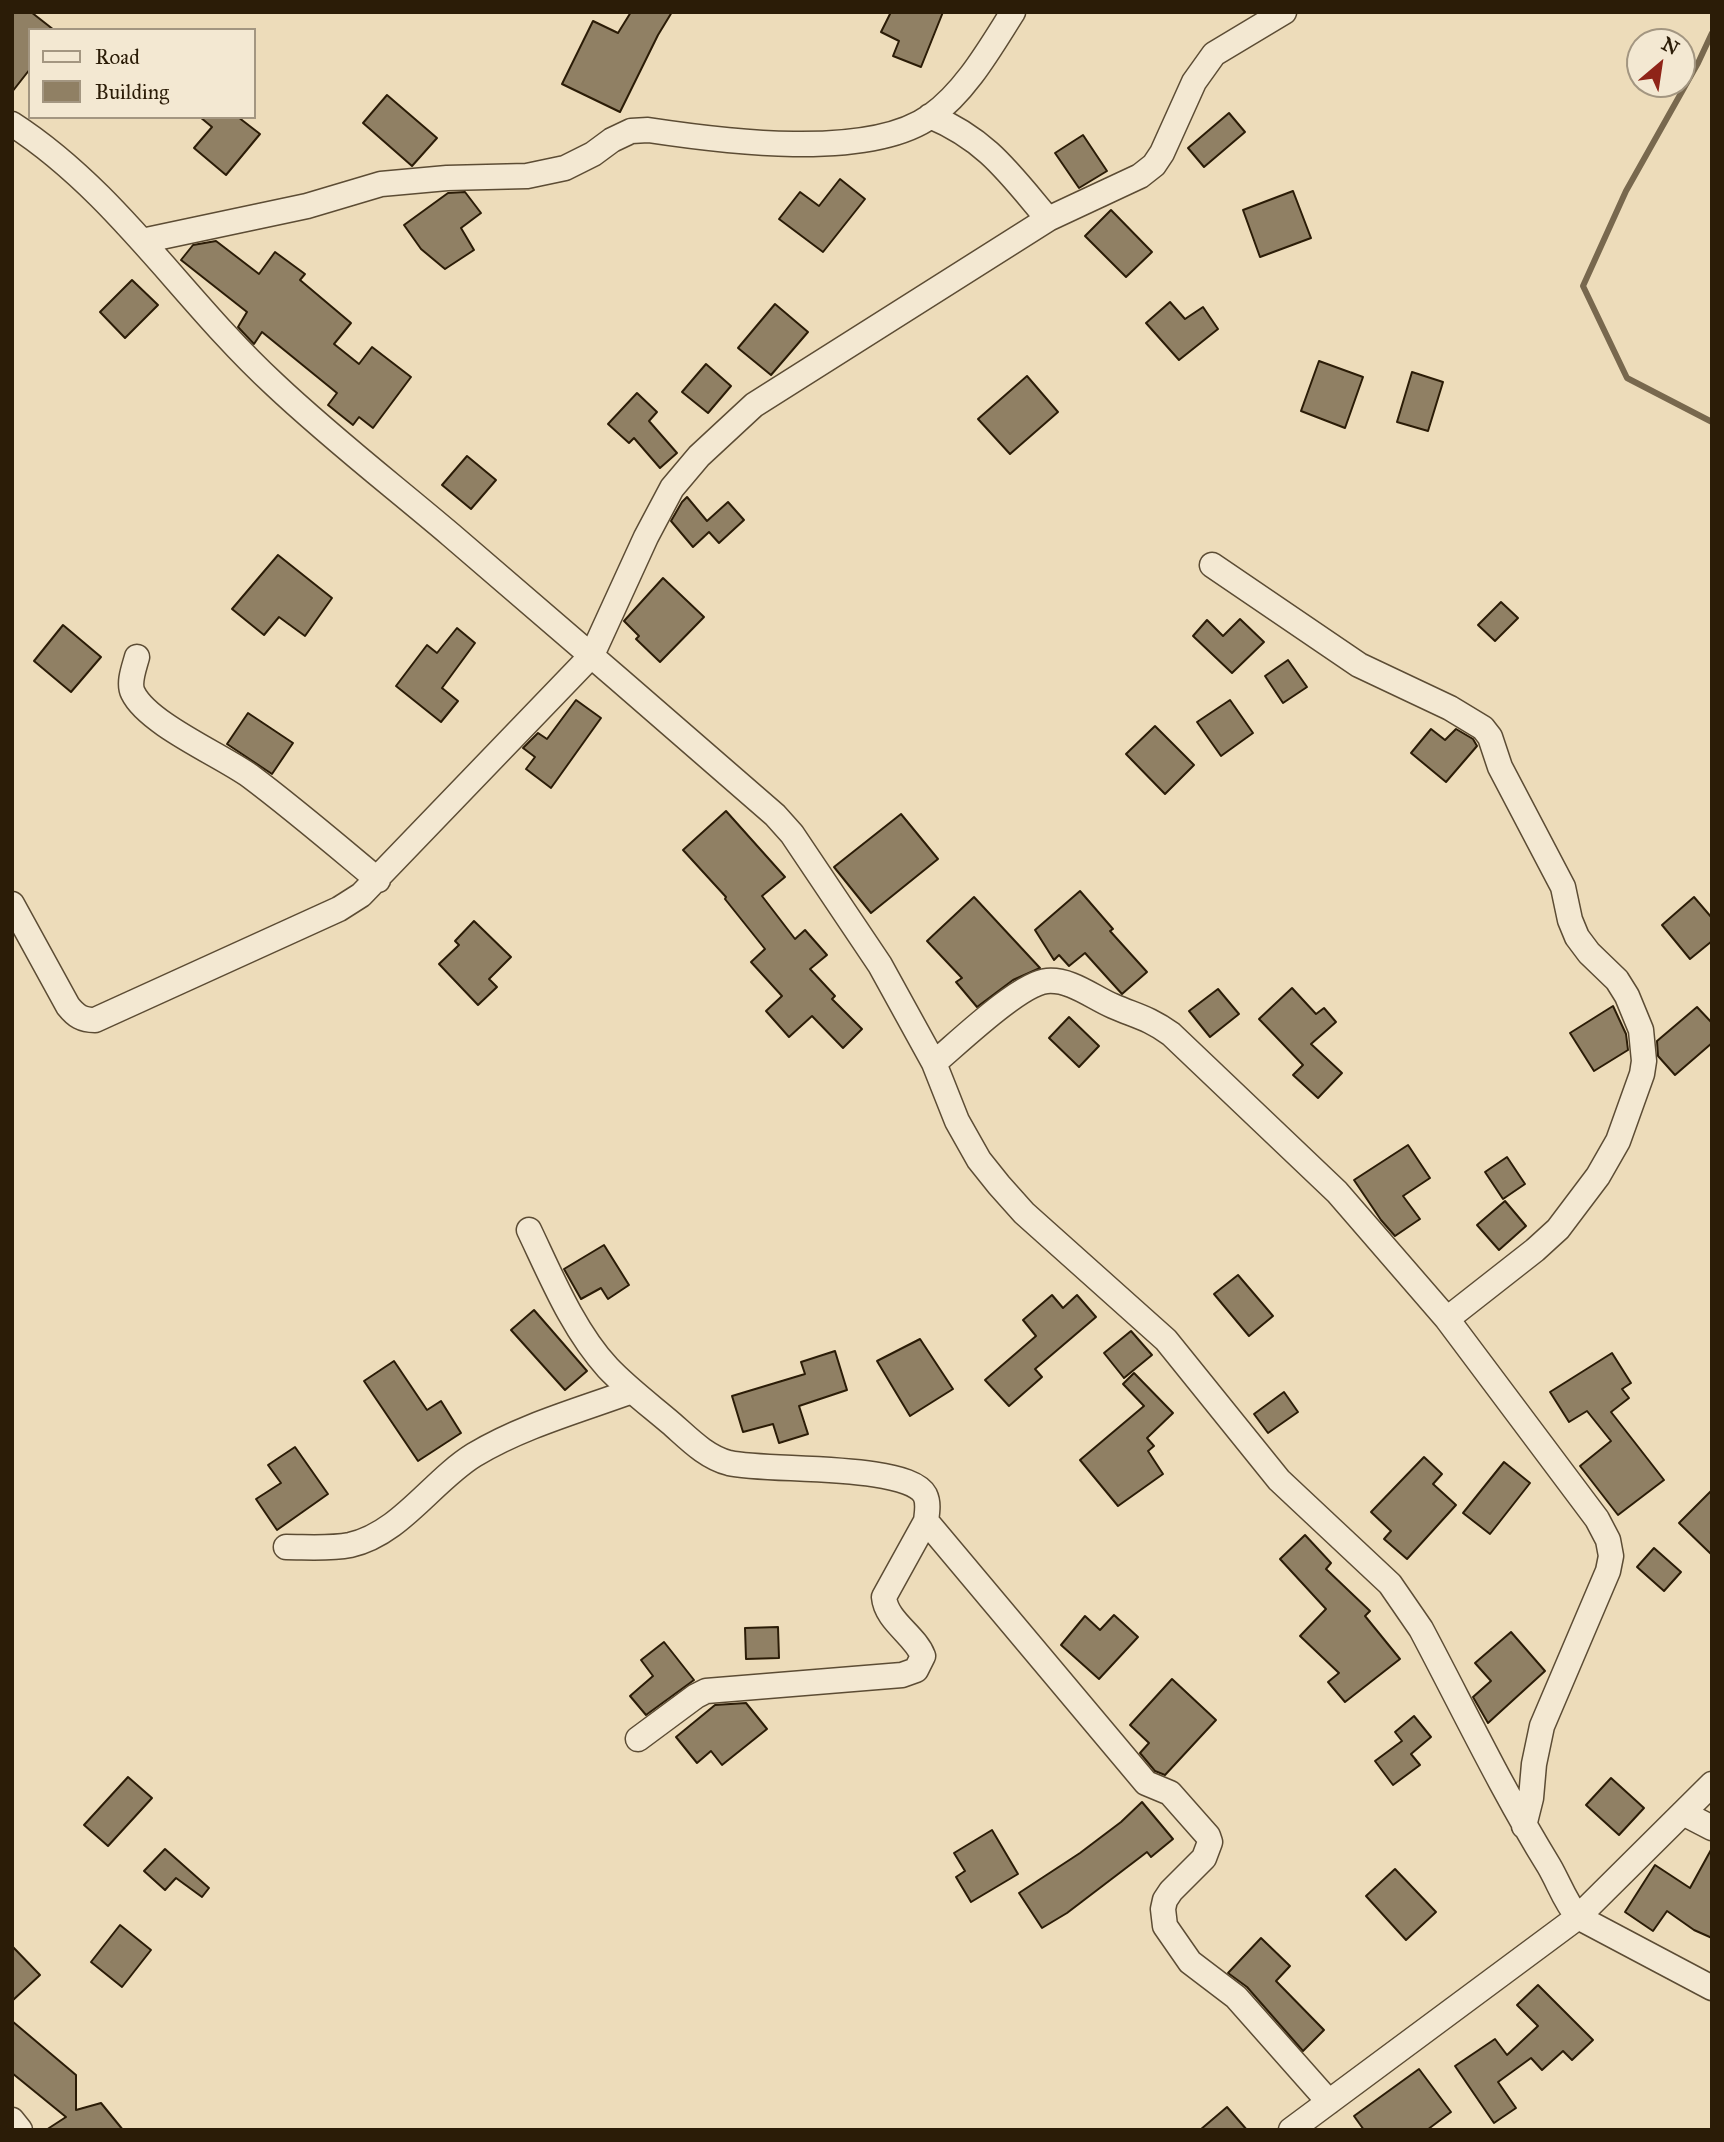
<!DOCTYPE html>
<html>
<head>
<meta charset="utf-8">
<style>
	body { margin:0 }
	#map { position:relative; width:1724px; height:2142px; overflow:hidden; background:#eddcba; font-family:"IM FELL Great Primer",serif }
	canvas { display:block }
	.frame { position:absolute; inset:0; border:14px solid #2b1c07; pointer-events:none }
	.legend { position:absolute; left:28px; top:28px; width:228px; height:91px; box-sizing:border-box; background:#f3e8d2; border:2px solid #a39681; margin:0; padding:9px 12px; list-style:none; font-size:21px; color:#2b1c07 }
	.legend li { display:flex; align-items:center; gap:14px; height:35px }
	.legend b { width:35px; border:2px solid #a39681 }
	.north { position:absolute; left:1626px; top:28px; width:70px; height:70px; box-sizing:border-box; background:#f3e8d2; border:2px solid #a39681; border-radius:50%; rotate:29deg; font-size:19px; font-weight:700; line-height:28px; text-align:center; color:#2b1c07 }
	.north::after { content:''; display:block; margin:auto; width:24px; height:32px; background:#8f2418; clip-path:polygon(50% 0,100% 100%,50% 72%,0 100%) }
</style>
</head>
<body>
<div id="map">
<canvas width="1724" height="2142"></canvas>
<div class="frame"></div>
<ul class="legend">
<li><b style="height:9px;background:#f3e8d2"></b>Road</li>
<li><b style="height:19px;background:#908064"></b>Building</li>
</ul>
<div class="north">N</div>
</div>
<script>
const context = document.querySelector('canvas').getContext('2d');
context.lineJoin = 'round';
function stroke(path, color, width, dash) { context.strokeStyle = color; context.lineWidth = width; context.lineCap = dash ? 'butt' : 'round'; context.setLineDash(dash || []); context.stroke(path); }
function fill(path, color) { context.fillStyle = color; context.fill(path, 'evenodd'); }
stroke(new Path2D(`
	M1712 33 1698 63 1626 191 1583 286 1627 378 1712 422`), '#78684e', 6);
const building = new Path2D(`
	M12 12H31L54 30H30V69L12 92Z
	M631 12H672L658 35 620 112 562 84 593 21 618 33Z
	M891 12H943L921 67 893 56 899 41 881 32Z
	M387 95 437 138 412 166 363 123Z
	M1229 113 1245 132 1204 167 1188 148Z
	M200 117H238L260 134 226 175 194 148 212 127Z
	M1083 135 1107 171 1079 188 1055 153Z
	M840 179 865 199 823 252 779 219 800 192 819 206Z
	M1293 191 1311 238 1260 257 1243 210Z
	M465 192 481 213 461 228 474 250 445 269 421 249 404 225 448 193Z
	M1111 210 1152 252 1126 277 1085 236Z
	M216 241 259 274 275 252 305 274 300 280 351 323 334 344 359 364 372 347 411 377 373 428 359 417 353 425 328 405 337 393 262 332 254 344 238 327 247 312 181 260 193 245Z
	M132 280 158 305 125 338 100 312Z
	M1170 302 1185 319 1203 307 1218 329 1179 360 1146 323Z
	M775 304 808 332 771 375 738 348Z
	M1319 361 1363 377 1345 428 1301 411Z
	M706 364 731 386 708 413 682 392Z
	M1412 372 1443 382 1428 431 1397 422Z
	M1027 376 1058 412 1010 454 978 419Z
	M637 393 657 412 649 421 677 453 660 468 634 438 629 443 608 424Z
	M467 456 496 480 471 509 442 485Z
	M687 497 707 521 728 502 744 520 719 543 709 532 693 547 671 521 682 502Z
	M278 555 332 598 305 636 279 617 264 635 232 609Z
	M663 578 704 617 660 662 636 639 639 636 624 621Z
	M1501 602 1518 618 1495 641 1478 625Z
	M1240 619 1264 642 1232 673 1193 636 1207 620 1223 636Z
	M63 625 101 657 71 692 34 661Z
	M457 628 475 643 442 688 458 701 441 722 396 686 427 645 437 653Z
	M1288 660 1307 687 1283 703 1265 676Z
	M576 700 601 718 551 788 526 769 535 757 523 748 538 733 547 739Z
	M1230 700 1253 733 1221 756 1197 722Z
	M248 713 293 743 272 774 227 744Z
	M1155 726 1194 765 1165 794 1126 754Z
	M1431 729 1445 740 1456 729 1473 739 1477 746 1446 782 1411 753Z
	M726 811 785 877 762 896 795 939 805 930 827 955 810 969 835 996 832 999 862 1029 843 1048 812 1016 789 1037 766 1011 782 996 751 962 765 949 725 899 726 897 683 850Z
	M901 814 938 859 871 913 834 867Z
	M1080 891 1113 929 1110 931 1147 972 1122 994 1085 953 1069 966 1059 955 1054 960 1035 930Z
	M974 897 1040 968 1013 980 977 1007 956 982 962 978 927 941Z
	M1694 897 1712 918V941L1690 959 1662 925Z
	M474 921 511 957 489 979 497 987 478 1005 439 964 459 945 455 941Z
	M1292 988 1316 1014 1324 1008 1336 1022 1311 1044 1342 1073 1318 1098 1293 1075 1303 1065 1259 1019Z
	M1218 989 1239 1014 1210 1037 1189 1011Z
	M1613 1006 1626 1034 1628 1050 1594 1071 1570 1033Z
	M1697 1007 1712 1023V1043L1675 1075 1658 1056 1657 1041Z
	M1069 1017 1099 1046 1079 1067 1049 1038Z
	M1408 1145 1430 1178 1403 1196 1420 1219 1395 1236 1381 1220 1354 1180Z
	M1507 1157 1525 1184 1503 1199 1485 1172Z
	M1505 1201 1526 1226 1499 1250 1477 1225Z
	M604 1245 629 1285 608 1299 601 1288 581 1299 564 1269Z
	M1238 1275 1273 1316 1249 1336 1214 1294Z
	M1052 1295 1063 1308 1077 1295 1096 1317 1035 1369 1042 1377 1009 1406 985 1380 1036 1336 1023 1320Z
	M534 1310 587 1371 565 1390 511 1330Z
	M1131 1331 1152 1355 1124 1378 1104 1353Z
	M920 1339 953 1389 910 1416 877 1361Z
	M835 1351 847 1390 799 1406 808 1434 779 1443 773 1424 743 1432 732 1396 805 1374 801 1362Z
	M1612 1353 1631 1383 1622 1389 1629 1398 1611 1412 1664 1480 1618 1515 1580 1466 1611 1441 1587 1411 1569 1422 1550 1392Z
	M394 1361 427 1410 441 1401 461 1433 418 1461 364 1381Z
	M1134 1373 1173 1413 1147 1438 1154 1446 1148 1451 1163 1474 1118 1506 1080 1460 1144 1406 1123 1384Z
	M1284 1392 1298 1412 1268 1433 1254 1414Z
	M295 1447 328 1494 277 1530 256 1499 281 1483 268 1465Z
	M1424 1457 1442 1474 1433 1484 1456 1505 1407 1559 1384 1539 1391 1531 1371 1512Z
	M1504 1462 1530 1483 1490 1534 1463 1513Z
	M1712 1490V1555L1679 1523Z
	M1305 1535 1331 1563 1326 1569 1370 1611 1365 1616 1400 1659 1345 1702 1328 1682 1339 1673 1300 1636 1326 1609 1280 1559Z
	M1654 1548 1681 1572 1664 1591 1637 1567Z
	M1114 1615 1138 1637 1099 1679 1061 1645 1085 1616 1100 1630Z
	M778 1627 779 1658 746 1659 745 1628Z
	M1511 1632 1545 1671 1488 1723 1473 1697 1491 1681 1475 1663Z
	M664 1642 694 1680 646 1715 630 1696 653 1676 641 1660Z
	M1172 1679 1216 1720 1165 1775 1155 1771 1140 1753 1149 1743 1130 1725Z
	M746 1703 767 1729 722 1765 711 1751 697 1763 676 1737 715 1705Z
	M1414 1716 1431 1737 1411 1754 1420 1765 1393 1785 1375 1761 1402 1741 1395 1732Z
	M128 1777 152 1798 108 1846 84 1825Z
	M1611 1778 1644 1808 1619 1835 1586 1805Z
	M1142 1802 1173 1839 1151 1857 1147 1852 1067 1913 1042 1928 1019 1893 1080 1853 1121 1822Z
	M992 1830 1018 1874 971 1902 956 1877 965 1871 954 1853Z
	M1712 1848V1938L1694 1930 1667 1911 1653 1931 1625 1912 1655 1865 1690 1888Z
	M165 1849 209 1888 202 1897 176 1878 165 1890 144 1871Z
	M1395 1869 1436 1912 1406 1940 1366 1896Z
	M120 1925 151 1950 122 1987 91 1962Z
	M1261 1938 1290 1966 1276 1981 1324 2030 1303 2051 1247 1987 1228 1973Z
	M12 1946 40 1975 12 2001Z
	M1538 1985 1593 2040 1572 2060 1563 2051 1542 2070 1531 2058 1498 2082 1516 2108 1494 2123 1455 2066 1495 2039 1507 2055 1538 2026 1517 2005Z
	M12 2021 76 2075V2110L101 2103 123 2130H46L66 2117 12 2073Z
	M1419 2069 1451 2112 1427 2130H1364L1354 2116Z
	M1227 2107 1247 2130H1200Z`);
fill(building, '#908064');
stroke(building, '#2b1c07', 2);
const minor = new Path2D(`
	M930 116C987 140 1009 173 1048 219
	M12 124C116 191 184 301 274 384 330 437 392 485 451 535 560 628 667 721 775 815L792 834 880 965 934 1063 957 1121 979 1160 999 1185 1024 1213 1166 1340 1279 1480 1390 1584 1421 1629C1463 1708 1502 1790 1549 1866 1559 1883 1565 1902 1578 1917L1712 1988
	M142 241 307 206 381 184 447 178 527 176 565 168 593 154 612 140 631 131 648 130C721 141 868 161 931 116 966 91 990 48 1013 12
	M1212 565 1359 665 1450 708 1483 728 1490 737 1500 767 1563 887 1570 920 1577 937 1589 953 1617 980 1627 996 1641 1030 1644 1061 1642 1074 1618 1141 1598 1176 1558 1229 1535 1250 1447 1319
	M137 657C134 668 128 683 133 693 148 724 221 755 250 776 294 809 336 845 378 880
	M12 904 68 1006C76 1016 82 1020 95 1020L339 909 361 895 592 655 646 537 672 488 699 456 754 405 1048 219 1140 176 1154 165 1162 153 1194 82 1214 54 1284 12
	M934 1063C957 1044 1020 983 1047 981 1071 979 1092 997 1113 1006 1136 1016 1149 1018 1171 1034L1337 1192 1447 1319 1597 1519 1608 1540 1611 1556 1608 1571 1542 1726 1534 1764 1531 1798 1524 1826
	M529 1230C551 1276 573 1330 608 1368 628 1389 651 1406 672 1424 689 1439 706 1457 729 1463 767 1472 908 1463 925 1495 929 1503 927 1513 926 1521L884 1597C886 1621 915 1635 923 1656L916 1670 902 1675 706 1691 696 1696 638 1739
	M926 1521 1146 1783 1170 1793 1208 1836 1210 1842 1204 1858 1171 1891 1165 1900 1163 1909 1165 1926 1190 1962 1236 1997 1329 2102
	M286 1547C307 1547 329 1549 350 1545 400 1534 432 1481 474 1455 522 1426 580 1410 632 1391
	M1683 1813 1712 1828
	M12 2120 20 2130
	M1291 2130 1578 1917 1712 1784`);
stroke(minor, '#5c4c34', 27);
stroke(minor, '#f3e8d2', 24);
</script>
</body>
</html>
